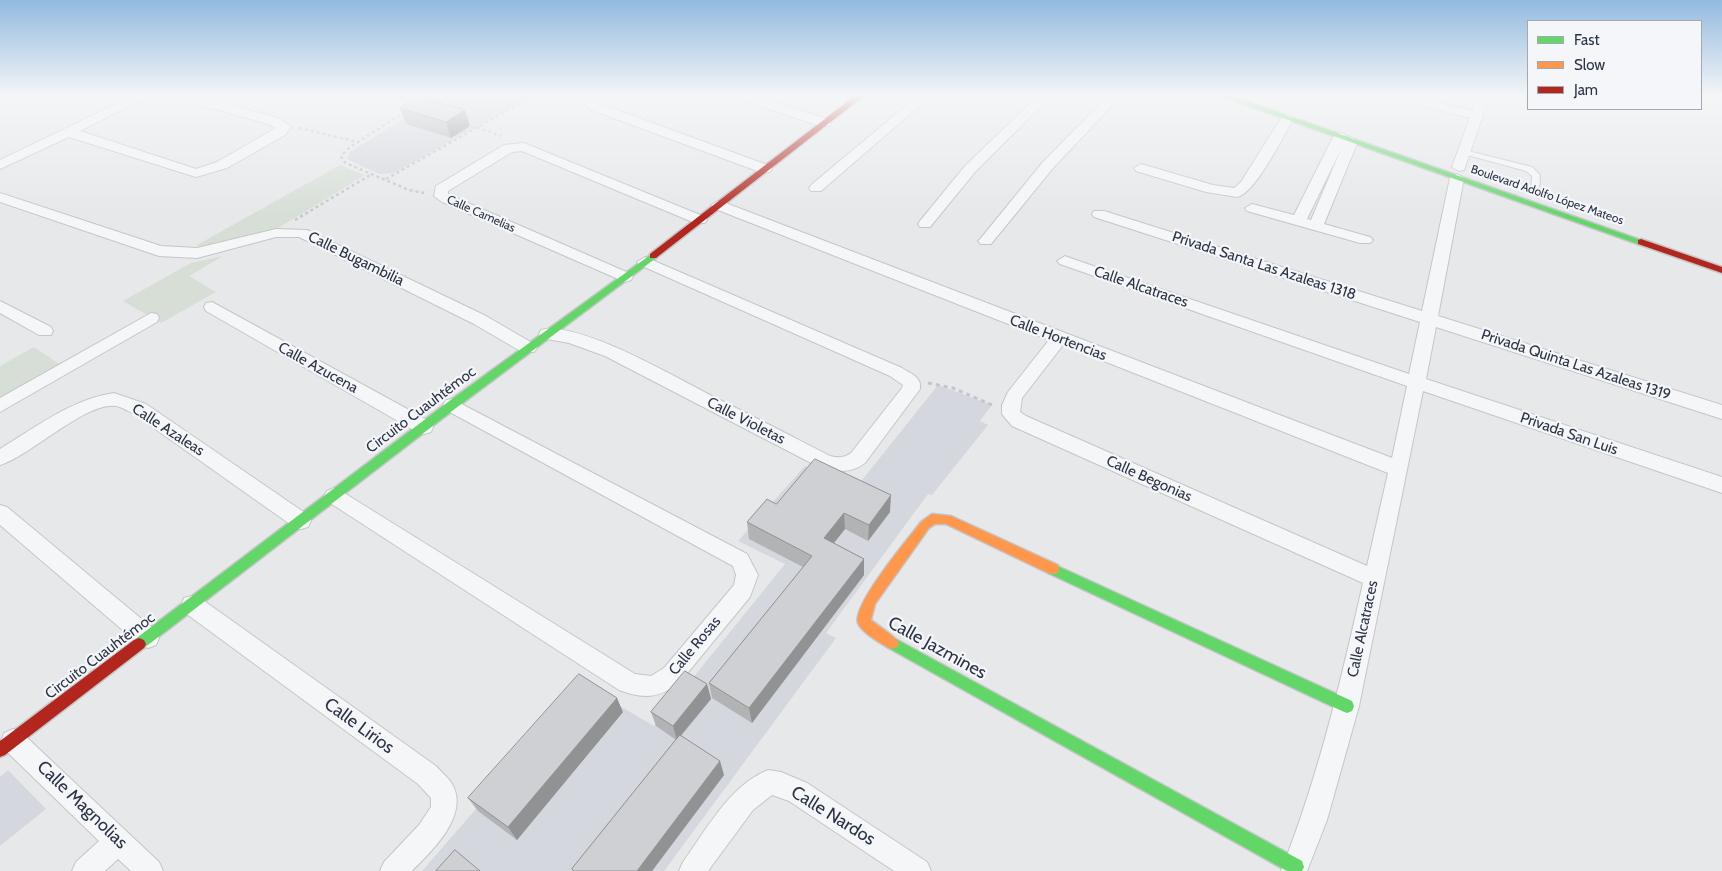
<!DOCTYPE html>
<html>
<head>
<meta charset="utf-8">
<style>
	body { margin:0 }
	#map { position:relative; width:1722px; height:871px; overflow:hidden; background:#e6e8ea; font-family:Cabin,sans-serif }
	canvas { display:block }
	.legend { position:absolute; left:1527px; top:20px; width:175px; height:90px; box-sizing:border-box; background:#f4f6f9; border:1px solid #a4a8b1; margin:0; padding:6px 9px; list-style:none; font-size:15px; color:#2b3445 }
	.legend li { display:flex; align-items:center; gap:10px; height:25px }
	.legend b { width:25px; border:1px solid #a4a8b1 }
</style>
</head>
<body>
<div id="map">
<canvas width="1722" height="871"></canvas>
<ul class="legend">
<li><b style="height:6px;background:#63d668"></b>Fast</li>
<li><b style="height:6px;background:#ff974d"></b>Slow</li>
<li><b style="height:6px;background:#b3261e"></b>Jam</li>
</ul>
</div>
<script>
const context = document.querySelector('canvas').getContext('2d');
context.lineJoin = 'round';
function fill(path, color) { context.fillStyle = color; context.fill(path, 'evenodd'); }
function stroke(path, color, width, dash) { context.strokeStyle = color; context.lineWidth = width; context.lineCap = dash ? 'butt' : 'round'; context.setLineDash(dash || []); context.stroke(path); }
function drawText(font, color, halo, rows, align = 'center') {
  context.font = font + ' Cabin,sans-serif'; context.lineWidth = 4.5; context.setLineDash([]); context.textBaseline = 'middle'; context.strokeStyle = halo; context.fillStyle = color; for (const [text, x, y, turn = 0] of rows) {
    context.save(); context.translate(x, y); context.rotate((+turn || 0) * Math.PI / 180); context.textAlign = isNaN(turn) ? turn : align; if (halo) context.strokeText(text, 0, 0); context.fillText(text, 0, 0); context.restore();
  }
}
fill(new Path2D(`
	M430 95H534L394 173 379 174 347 159 350 152 425 105 418 102Z
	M938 385 992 405 980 421 988 425 932 495 928 494 826 633 836 638 664 871H422L584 685 654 726 785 564 738 541 805 466 855 489Z
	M8 770 46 809 0 846V777Z`), '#d4d7dd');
fill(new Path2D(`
	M340 165 365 175 275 230 201 249 197 245Z
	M223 256 189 276 216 292 161 323 123 301 191 263Z
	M34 347 65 368 0 405V366Z`), '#d6ded6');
const lane = new Path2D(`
	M1460 149 1532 167 1540 175 1539 193 1535 195 1531 193 1532 176 1526 171 1460 153Z`);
const street = new Path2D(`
	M135 95H151L80 131 196 169 217 162 276 128 268 124 176 98 174 95H194L278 118 291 127 285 135 227 168 196 177 69 137 0 169V160Z
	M590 95H603L597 102 598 103 770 166 772 169 770 172H760L589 109 584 101Z
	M734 95H752L830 120 831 123 830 126H820L736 98Z
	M919 95H932L821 191H811L809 188 811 185Z
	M1039 95H1052L975 172 930 227H920L918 224 920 221 965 166Z
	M1109 95H1122L1053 168 991 244H981L978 241 981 238 1043 162Z
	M1388 95H1408L1472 111 1478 95H1490L1464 170 1459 171 1452 167 1470 118 1390 98Z
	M1288 114 1294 118C1283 136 1256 193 1237 197L1206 192 1136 171 1134 168 1141 164 1213 185 1234 188 1241 182 1283 115Z
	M1340 133 1345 134V139L1351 137 1358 141 1324 224 1370 237 1373 240 1370 243H1360L1247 211 1245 208 1252 204 1294 215 1333 137ZM1342 147 1311 220 1307 219Z
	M524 143 705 217 707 220 705 223H695L522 151 512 152 448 191V194L452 196 631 274 633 277 631 280 625 282 442 202 434 196 436 186 504 145Z
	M1457 174 1464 178 1438 316 1722 405V419L1436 327 1426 379 1722 477V493L1423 391 1359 706 1327 820 1307 871H1281C1318 778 1341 681 1363 583L1012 426 1002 414V405L1008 392 1049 340 713 208 711 205 718 201 723 202 1392 458 1407 386 1060 264 1057 261 1065 256 1070 258 1409 374 1420 322 1094 217 1092 214 1094 211H1104L1422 311 1450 178ZM1063 345 1388 473 1367 566 1026 416 1020 412 1022 398Z
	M0 193 161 246 197 248 276 229 307 230 486 316 534 344 537 348 534 352H522L474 324 299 237H276L197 258 159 256 0 202Z
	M645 257 902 368C911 374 922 377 920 389L865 463C849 475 834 471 817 466L605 356 569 343 541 338 539 334 541 330C579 320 678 379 714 397 753 416 791 436 830 456 839 458 844 458 851 453L902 388 903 385 890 376 640 265 637 262Z
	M0 301 51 327 53 331 51 335H39L0 313Z
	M212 302 431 422 433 427 431 432 424 434 417 432 206 311 204 307 206 303Z
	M151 313 157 314 159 318 157 322 0 412V398Z
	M114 393 146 404 308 515 311 521 308 527 301 529 294 527 134 414C128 411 122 407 116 406 87 401 30 456 0 465V449C36 427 72 399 114 393Z
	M452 399 747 554 758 575 750 597 680 682C659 699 643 699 619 690L327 501 324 496 327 491 334 488 341 491 635 674 651 676 664 668 734 585 736 575 733 566 446 410 443 405 446 400Z
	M0 505 7 507 156 631 159 638 156 645 148 648 140 645 0 525Z
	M192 596 200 598 436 766C441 772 448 777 452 784 470 815 432 851 412 871H380L384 862 419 825 431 807V798L418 784 184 612 181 605 184 598Z
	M13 729 22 733 159 862 163 871H131L118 859 105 871H72L76 862 99 841 4 749 1 741 4 733Z
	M768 770 781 772 807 783 927 862 931 871H894L789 801 772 795 753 810 708 871H679L683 862C706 830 730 785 768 770Z`);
const fast = new Path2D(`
	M1218 95H1229L1646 242 1644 244H1638Z
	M653 253 658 256 656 258 456 408 144 648 139 650 134 648 132 644 134 640 448 402Z
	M1053 564 1352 701 1354 706 1352 711 1347 713 1342 711 1048 573 1047 569 1048 565Z
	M892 637 1302 861 1304 867 1302 871H1287L887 647 885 643 887 639Z`);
const slow = new Path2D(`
	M932 514 951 516 1058 565 1059 569 1058 573 1053 574 1048 573 946 524H935L929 528 875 604 871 620C878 626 896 637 899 643L897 647 892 649C884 646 861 632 858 623 852 605 908 539 921 522Z`);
const jam = new Path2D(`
	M856 95H865L656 258H650V254Z
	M1641 239 1722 267V273L1638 244V240Z
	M139 638 144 640 146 644 144 648 5 755 0 757V741L134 640Z`);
stroke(lane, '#c4c6c8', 2);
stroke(street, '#c4c6c8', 2);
stroke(fast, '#c4c6c8', 3);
stroke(slow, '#c4c6c8', 3);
stroke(jam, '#c4c6c8', 3);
stroke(new Path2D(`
	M393 95 412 103
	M545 95 575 102
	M405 112 350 147 341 156 343 161 348 164 409 190 424 193
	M477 127 501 136
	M299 128 358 142
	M386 179 535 95
	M295 220 372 174`), '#c5c6ca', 2.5, [3, 3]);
stroke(new Path2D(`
	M928 383 953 388 992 405`), '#c5c6ca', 3, [4, 4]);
fill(lane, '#f5f6f7');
fill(street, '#f5f6f7');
fill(fast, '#63d668');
fill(slow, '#ff974d');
fill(jam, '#b3261e');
fill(new Path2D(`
	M520 95H532L528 97Z
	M400 108 470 126 451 138 406 124Z
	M776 504 890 512 868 541 845 529 834 543 864 559V575L752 723 712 698 709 683 803 567 749 539 747 522Z
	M707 684 711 699 681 736 724 775 652 871H573L572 869 676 740 656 726 651 712Z
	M623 712 517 840 478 811 468 798Z`), '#b1b3b5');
fill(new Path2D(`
	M465 110 470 126 451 138 446 122Z
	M891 495 890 512 868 541 869 525Z
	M844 513 845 529 825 554 824 538Z
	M864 559V575L752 723 749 708Z
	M707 684 711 699 677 740 673 726Z
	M617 698 623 712 517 840 508 827Z
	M720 761 724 775 652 871H637Z`), '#909294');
const building = new Path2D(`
	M419 97 465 110 446 122 400 108Z
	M815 459 891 495 869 525 844 513 824 538 864 559 749 708 709 683 812 556 747 522 767 499 776 504Z
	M685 671 707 684 673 726 651 712Z
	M579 674 617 698 508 827 468 798Z
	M680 735 720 761 637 871H574L572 869Z
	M455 850 480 871H436Z`);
fill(building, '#ced0d3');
stroke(building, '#909294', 1);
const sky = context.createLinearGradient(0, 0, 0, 217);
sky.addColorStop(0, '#93bae0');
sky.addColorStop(0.44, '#f4f5f6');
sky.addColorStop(1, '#f4f5f600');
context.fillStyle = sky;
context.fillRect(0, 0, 1722, 217);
drawText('12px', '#2b3445', '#f4f6f9', [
	["Boulevard Adolfo López Mateos",1547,195,19],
	["Calle Camelias",481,214,24]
]);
drawText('15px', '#2b3445', '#f4f6f9', [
	["Calle Bugambilia",356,259,26],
	["Privada Santa Las Azaleas 1318",1264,266,18],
	["Calle Alcatraces",1141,287,19],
	["Calle Hortencias",1058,338,21],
	["Privada Quinta Las Azaleas 1319",1576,365,18],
	["Calle Azucena",318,368,29],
	["Circuito Cuauhtémoc",421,410,-37],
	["Calle Violetas",746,421,27],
	["Calle Azaleas",168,430,33],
	["Privada San Luis",1569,434,19],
	["Calle Begonias",1149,479,24],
	["Calle Alcatraces",1363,629,-78],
	["Calle Rosas",695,646,-50],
	["Circuito Cuauhtémoc",100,656,-37]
]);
drawText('18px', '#2b3445', '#f4f6f9', [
	["Calle Jazmines",937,648,29],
	["Calle Lirios",359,726,36],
	["Calle Magnolias",82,805,44],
	["Calle Nardos",833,816,32]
]);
</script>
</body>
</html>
